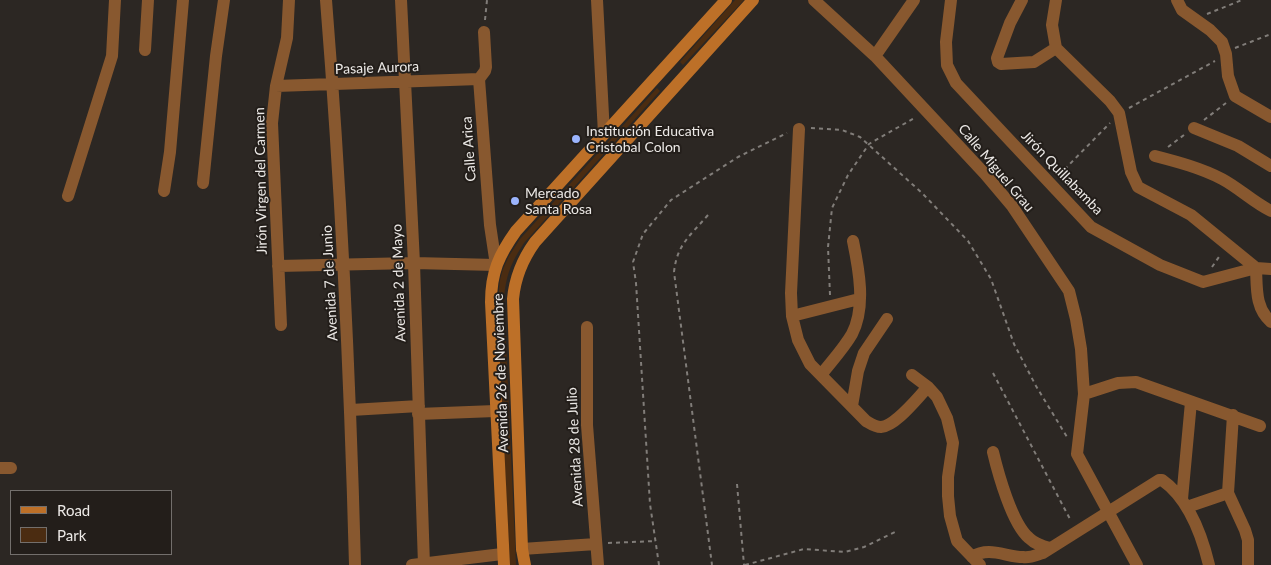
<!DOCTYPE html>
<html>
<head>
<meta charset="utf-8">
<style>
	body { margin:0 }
	#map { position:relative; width:1271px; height:565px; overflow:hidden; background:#2c2723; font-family:Lato,sans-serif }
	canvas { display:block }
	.legend { position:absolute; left:10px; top:490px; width:162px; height:65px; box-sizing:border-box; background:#231e1a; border:1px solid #736f6c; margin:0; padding:6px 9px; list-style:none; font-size:15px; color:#ece9e6 }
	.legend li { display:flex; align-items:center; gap:10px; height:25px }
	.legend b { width:25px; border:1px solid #736f6c }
</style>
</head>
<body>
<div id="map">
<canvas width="1271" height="565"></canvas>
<ul class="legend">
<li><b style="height:6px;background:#bd7028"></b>Road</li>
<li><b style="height:14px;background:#4b2c11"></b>Park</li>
</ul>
</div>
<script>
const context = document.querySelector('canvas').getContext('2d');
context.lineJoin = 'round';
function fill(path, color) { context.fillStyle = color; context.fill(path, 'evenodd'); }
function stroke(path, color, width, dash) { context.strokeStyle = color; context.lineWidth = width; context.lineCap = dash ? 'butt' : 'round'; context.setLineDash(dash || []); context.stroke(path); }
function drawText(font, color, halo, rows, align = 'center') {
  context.font = font + ' Lato,sans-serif'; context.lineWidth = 4; context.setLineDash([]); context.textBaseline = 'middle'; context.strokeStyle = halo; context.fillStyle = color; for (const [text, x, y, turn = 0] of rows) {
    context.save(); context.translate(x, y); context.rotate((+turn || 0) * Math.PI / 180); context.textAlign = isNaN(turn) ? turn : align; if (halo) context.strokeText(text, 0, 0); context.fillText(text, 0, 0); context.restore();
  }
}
fill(new Path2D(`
	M735 0H744L683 65 680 62Z
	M657 88 660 91 524 243C511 263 506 275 504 299L516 565H510L501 395 498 299 500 280 503 269 509 256 520 239Z`), '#4b2c11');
stroke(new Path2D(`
	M1207 14 1242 0
	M485 20 487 0
	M1235 48 1271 34
	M1129 108 1215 61
	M1204 120 1226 103
	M811 128 842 130 860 137 922 193 968 241 991 279 1014 344 1036 386 1067 437
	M1168 147 1184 135
	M1059 175 1110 123
	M708 215C691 235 677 244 674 272L712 565
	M1212 267 1221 254
	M830 295 828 247 832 208 848 175 869 144 916 117
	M993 373 1071 521
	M737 484 744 565
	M608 543 655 541
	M659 565 650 504 636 283 633 262 643 234 671 200 738 157 787 133
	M745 565 804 549 845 552 864 547 897 531`), '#817d79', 2, [4, 4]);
stroke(new Path2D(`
	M326 0C341 188 350 376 355 565
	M401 0 414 263 424 565
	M597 0 604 134
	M814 0 875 56 985 174 1012 206 1069 291 1076 319 1081 349 1084 394 1077 454 1137 565
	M951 0 946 42 947 65 956 83 1091 227 1160 265 1203 282 1256 268 1271 269
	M1022 0 1010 23 997 58 998 62 1001 64 1034 62 1056 48
	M1056 0 1052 25 1056 48 1110 101 1119 113 1131 172 1138 187 1191 215 1256 268
	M1177 0 1182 10 1210 30 1222 42 1226 54 1228 76 1235 96 1271 117
	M145 50 148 0
	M875 56 914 0
	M276 86 479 79
	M1194 128 1238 146 1271 166
	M799 129 791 293 792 316 798 340 810 364 866 421C871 424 875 427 881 427 896 426 918 397 928 387
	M1155 156C1178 162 1201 168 1222 179 1239 188 1253 202 1271 211
	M203 183 216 56 224 0
	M164 191 170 152 183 0
	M68 196 112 56 115 0
	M278 266 414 263 496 265 490 225 479 79 485 71 486 67 484 32
	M1256 268C1257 288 1255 308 1271 322
	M792 316 859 299
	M281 325 272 123 276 86 287 38 289 0
	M587 327V425L598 565
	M821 375C831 362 844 348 852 334 866 307 859 270 853 241
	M912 375 928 387 937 397 947 418 953 443 948 477V496L950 516 957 541 980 565
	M1084 394 1118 383 1136 382 1260 426
	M852 406 858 371 864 353 887 319
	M351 410 419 406
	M418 414 495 411
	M1233 415 1228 493 1245 530 1248 540V565
	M993 452C998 473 1012 524 1029 538 1035 544 1042 546 1050 548
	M0 468H11
	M1182 499 1191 402
	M1187 507 1228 493
	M522 549 596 544
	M972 557C989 546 1006 557 1023 557 1031 558 1036 555 1043 553L1159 480H1162C1188 498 1202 536 1209 565
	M412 565 502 554`), '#88582f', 12);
stroke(new Path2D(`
	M504 565 491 302C491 272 499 255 516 231L726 0
	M525 565 522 549 513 299C515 277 522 260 535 242L753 0`), '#bd7028', 12);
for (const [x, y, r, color] of [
	[576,139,5,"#9bb4fd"],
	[515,201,5,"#9bb4fd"]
]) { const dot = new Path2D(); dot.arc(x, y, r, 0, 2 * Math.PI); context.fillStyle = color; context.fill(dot); stroke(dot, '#231e1a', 2); }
drawText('14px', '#ece9e6', '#231e1a', [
	["Pasaje Aurora",377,68,-2],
	["Calle Arica",469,149,-94],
	["Calle Miguel Grau",996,168,50],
	["Jirón Quillabamba",1062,173,46],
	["Jirón Virgen del Carmen",261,181,-91],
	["Avenida 7 de Junio",330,283,-93],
	["Avenida 2 de Mayo",399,283,-92],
	["Avenida 26 de Noviembre",501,373,-92],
	["Avenida 28 de Julio",575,447,-93]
]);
drawText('14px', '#ece9e6', '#231e1a', [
	["Institución Educativa",586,131],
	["Cristobal Colon",586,147],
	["Mercado",525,193],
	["Santa Rosa",525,209]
], 'left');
</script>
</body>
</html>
